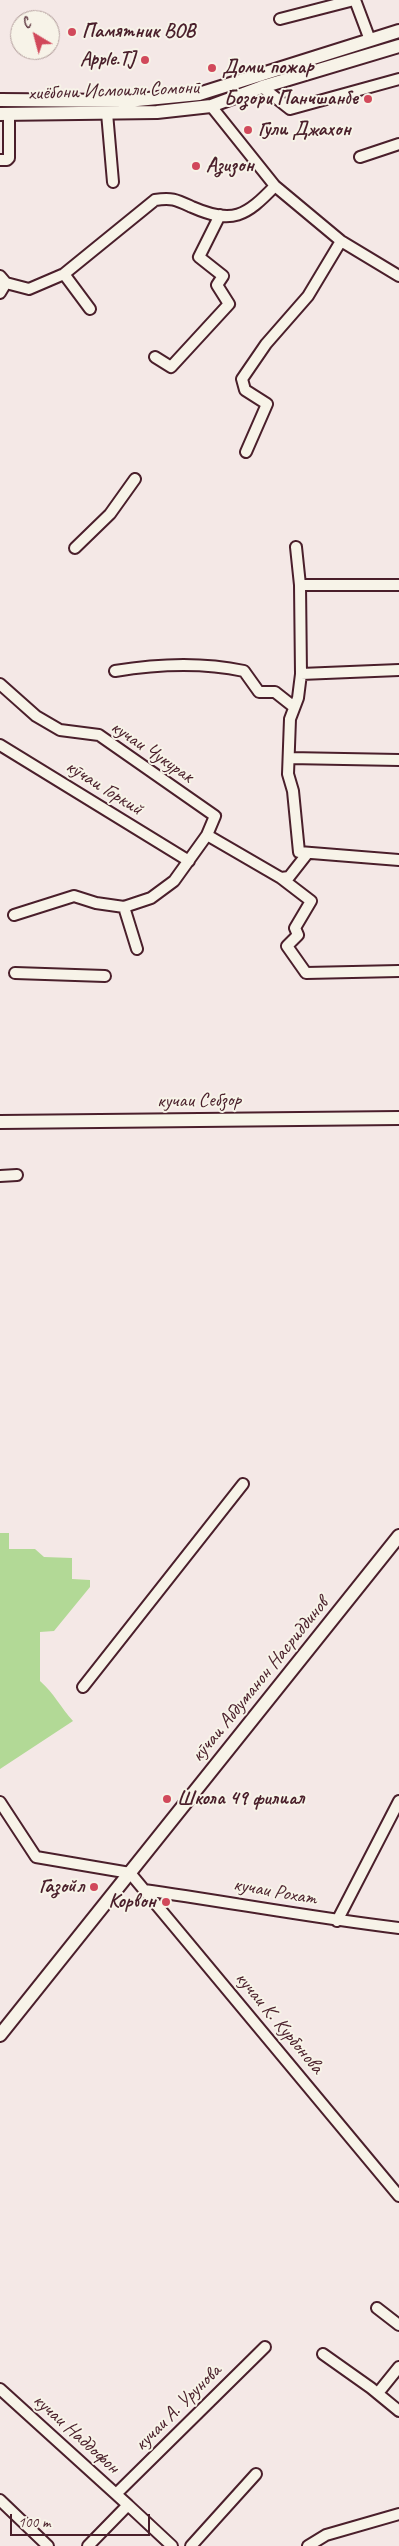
<!DOCTYPE html>
<html>
<head>
<meta charset="utf-8">
<style>
	body { margin:0 }
	#map { position:relative; width:399px; height:2546px; overflow:hidden; background:#f4e8e6; font-family:Caveat,sans-serif }
	canvas { display:block }
	.north { position:absolute; left:10px; top:10px; width:50px; height:50px; box-sizing:border-box; background:#f7f3e8; border:1px solid #b29e9c; border-radius:50%; rotate:323deg; font-size:14px; font-weight:700; line-height:20px; text-align:center; color:#4a1f2b }
	.north::after { content:''; display:block; margin:auto; width:18px; height:22px; background:#d1495b; clip-path:polygon(50% 0,100% 100%,50% 72%,0 100%) }
	.scale { position:absolute; left:10px; top:2514px; width:140px; height:22px; box-sizing:border-box; border:2px solid #4a1f2b; border-top:0; padding-left:6px; font-size:15px; line-height:18px; white-space:nowrap; color:#4a1f2b; -webkit-text-stroke:4px #f7f3e8; paint-order:stroke }
</style>
</head>
<body>
<div id="map">
<canvas width="399" height="2546"></canvas>
<div class="north">С</div>
<div class="scale">100 m</div>
</div>
<script>
const context = document.querySelector('canvas').getContext('2d');
context.lineJoin = 'round';
function fill(path, color) { context.fillStyle = color; context.fill(path, 'evenodd'); }
function stroke(path, color, width, dash) { context.strokeStyle = color; context.lineWidth = width; context.lineCap = dash ? 'butt' : 'round'; context.setLineDash(dash || []); context.stroke(path); }
function drawText(font, color, halo, rows, align = 'center') {
  context.font = font + ' Caveat,sans-serif'; context.lineWidth = 4; context.setLineDash([]); context.textBaseline = 'middle'; context.strokeStyle = halo; context.fillStyle = color; for (const [text, x, y, turn = 0] of rows) {
    context.save(); context.translate(x, y); context.rotate((+turn || 0) * Math.PI / 180); context.textAlign = isNaN(turn) ? turn : align; if (halo) context.strokeText(text, 0, 0); context.fillText(text, 0, 0); context.restore();
  }
}
fill(new Path2D(`
	M0 1533H9V1549H35L44 1557 72 1558V1579L90 1580V1587L54 1631 40 1632V1681C54 1693 61 1708 73 1721L0 1769Z`), '#b2d996');
const minor = new Path2D(`
	M355 0 370 40
	M280 19 354 0
	M262 87 290 109 399 79
	M211 106 275 186 341 241 399 276
	M107 113 113 182
	M360 157 399 144
	M0 160H7L9 158V114
	M64 274 90 309
	M0 276 6 283 0 293
	M6 283 29 289 64 274 155 200C172 197 177 200 192 207 233 225 246 216 275 186
	M155 357 171 367 229 304 217 285 223 276 199 257 220 215
	M246 452 267 404 245 390 242 379 266 344 308 296 341 241
	M296 547 300 585 301 674 298 698 290 719 288 774 293 791 299 852 399 860
	M75 548 110 514 135 479
	M300 585H399
	M115 671C157 664 202 662 244 671L259 692H275L294 707
	M301 674 399 670
	M0 684 36 716 60 730 99 735 215 816 207 835
	M0 745 189 861
	M289 758 399 760
	M281 878 311 901 295 928 298 935 287 946 306 973 399 971
	M124 907 137 949
	M14 915 74 896 96 903 124 907 151 898 174 881 207 835 281 878 289 877 307 854
	M15 973 105 976
	M0 1176 17 1175
	M83 1687 243 1484
	M0 1802 36 1857 130 1873 399 2196
	M144 1890C229 1902 314 1918 399 1928
	M337 1921 399 1801
	M377 2308 399 2325
	M323 2354 371 2388 399 2411
	M0 2389 128 2505 88 2546
	M378 2393 399 2367
	M116 2494 265 2347
	M0 2500 48 2546
	M128 2505 172 2546
	M191 2546 256 2474
	M308 2546 326 2535 399 2514`);
const major = new Path2D(`
	M0 100 127 101 199 94 399 31
	M0 114 157 112 211 106 262 87 399 46
	M0 1122 399 1118
	M0 2035 399 1536`);
stroke(minor, '#4a1f2b', 14);
stroke(major, '#4a1f2b', 16);
stroke(minor, '#f7f3e8', 10);
stroke(major, '#f7f3e8', 12);
for (const [x, y, r, color] of [
	[72,32,5,"#d1495b"],
	[145,60,5,"#d1495b"],
	[212,68,5,"#d1495b"],
	[368,99,5,"#d1495b"],
	[248,130,5,"#d1495b"],
	[196,166,5,"#d1495b"],
	[167,1799,5,"#d1495b"],
	[94,1887,5,"#d1495b"],
	[166,1902,5,"#d1495b"]
]) { const dot = new Path2D(); dot.arc(x, y, r, 0, 2 * Math.PI); context.fillStyle = color; context.fill(dot); stroke(dot, '#f7f3e8', 2); }
drawText('bold 20px', '#4a1f2b', '#f7f3e8', [
	["Памятник ВОВ",82,32],
	["Apple.TJ",135,60,"right"],
	["Доми пожар",222,68],
	["Бозори Панчшанбе",358,99,"right"],
	["Гули Джахон",258,130],
	["Азизон",206,166],
	["Школа 49 филиал",177,1799],
	["Газойл",84,1887,"right"],
	["Корвон",156,1902,"right"]
], 'left');
drawText('20px', '#4a1f2b', '#f7f3e8', [
	["хиёбони Исмоили Сомонӣ",114,91,-2],
	["кучаи Чукурак",152,752,34],
	["кӯчаи Горкий",104,788,32],
	["кучаи Себзор",199,1101,-1],
	["кӯчаи Абдуманон Насриддинов",260,1680,-51],
	["кучаи Рохат",275,1892,10],
	["кучаи К. Курбонова",279,2023,50],
	["кучаи А. Урунова",178,2408,-45],
	["кучаи Наддофон",76,2434,42]
]);
</script>
</body>
</html>
